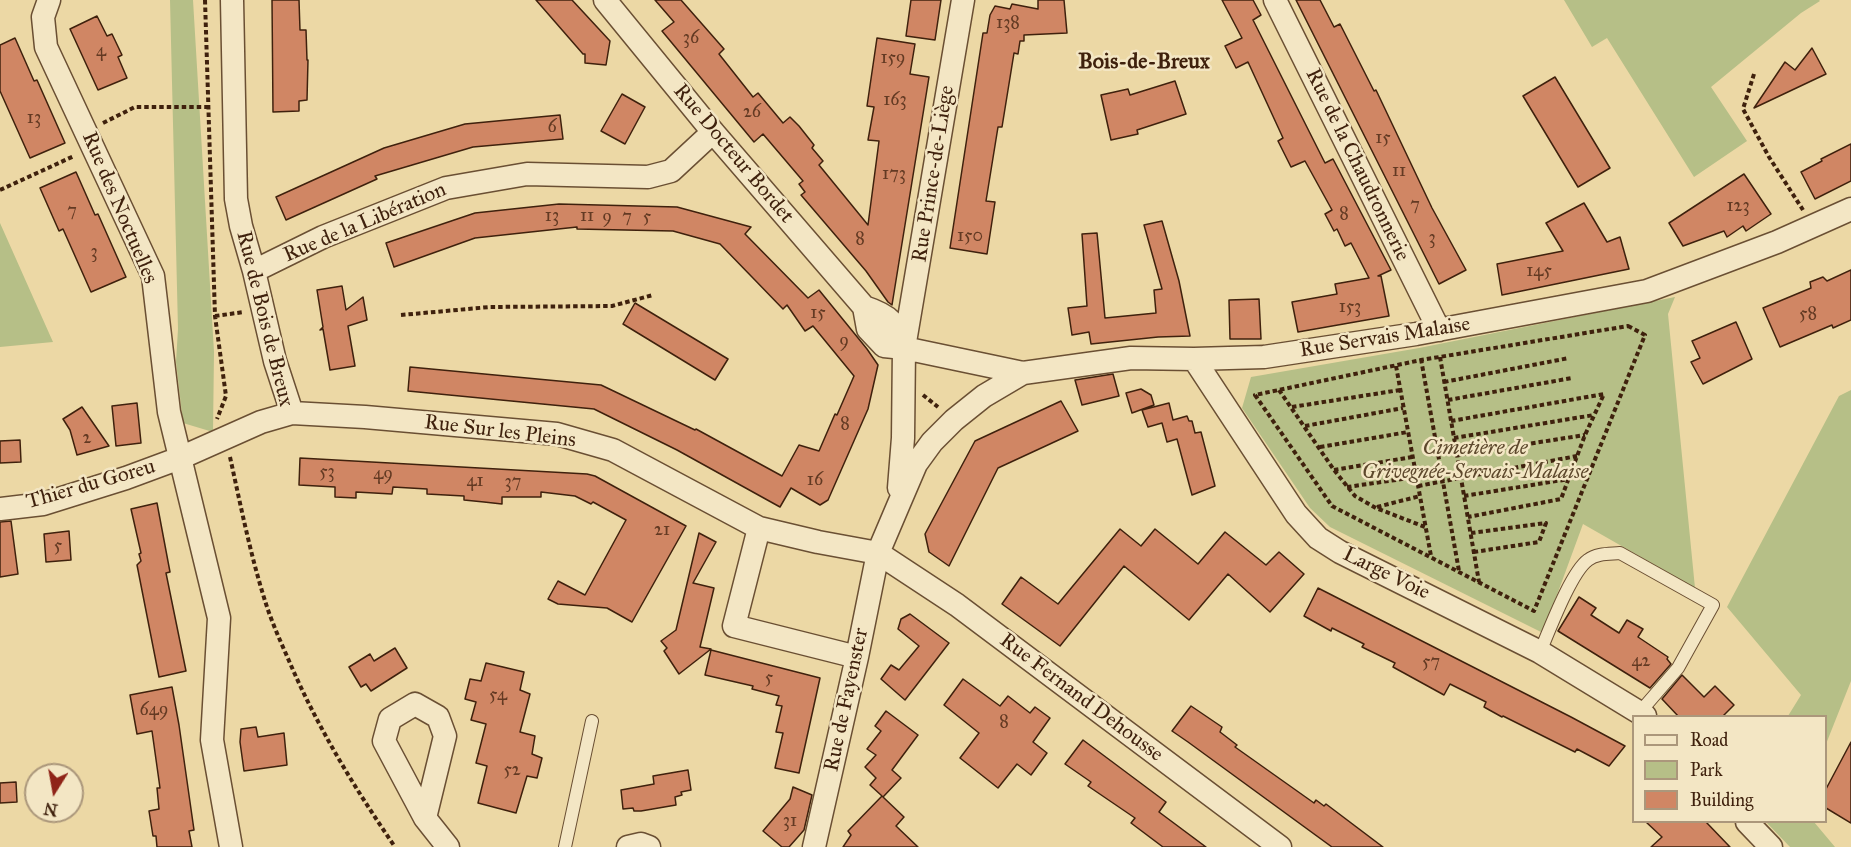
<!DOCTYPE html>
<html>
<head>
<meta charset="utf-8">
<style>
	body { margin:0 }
	#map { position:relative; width:1851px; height:847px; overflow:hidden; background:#ecd8a5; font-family:"IM FELL Great Primer",serif }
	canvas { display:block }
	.legend { position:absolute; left:1632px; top:715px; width:195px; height:108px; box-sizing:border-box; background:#f3e6c4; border:2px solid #ab977b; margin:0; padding:8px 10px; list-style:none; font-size:18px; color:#3f210d }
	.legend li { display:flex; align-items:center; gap:12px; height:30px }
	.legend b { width:30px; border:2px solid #ab977b }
	.north { position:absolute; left:24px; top:763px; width:60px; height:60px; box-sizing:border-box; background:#f3e6c4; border:2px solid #ab977b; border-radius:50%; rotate:191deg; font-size:16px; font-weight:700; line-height:24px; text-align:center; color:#3f210d }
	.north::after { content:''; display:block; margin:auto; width:21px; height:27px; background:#8f2418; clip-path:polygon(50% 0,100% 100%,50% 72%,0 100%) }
</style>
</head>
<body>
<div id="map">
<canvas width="1851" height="847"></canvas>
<ul class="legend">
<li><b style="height:8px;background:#f3e6c4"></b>Road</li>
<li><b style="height:16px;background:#b6bf87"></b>Park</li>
<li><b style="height:16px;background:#d08664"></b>Building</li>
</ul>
<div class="north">N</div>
</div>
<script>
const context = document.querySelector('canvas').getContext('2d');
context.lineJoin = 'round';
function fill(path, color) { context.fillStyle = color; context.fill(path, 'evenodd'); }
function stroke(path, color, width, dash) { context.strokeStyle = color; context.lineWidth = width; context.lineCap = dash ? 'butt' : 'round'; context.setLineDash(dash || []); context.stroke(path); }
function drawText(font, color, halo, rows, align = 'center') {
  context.font = font + ' "IM FELL Great Primer",serif'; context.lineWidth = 5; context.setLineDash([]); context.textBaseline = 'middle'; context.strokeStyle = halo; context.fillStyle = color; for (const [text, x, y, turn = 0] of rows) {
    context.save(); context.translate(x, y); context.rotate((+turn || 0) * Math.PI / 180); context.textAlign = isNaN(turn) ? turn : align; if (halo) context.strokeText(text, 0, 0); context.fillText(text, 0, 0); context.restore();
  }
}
fill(new Path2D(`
	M170 0H193L214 352 213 432 183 423 176 362 178 329Z
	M1564 0H1819L1820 1 1801 13 1711 87 1747 141 1694 177 1607 38 1592 47Z
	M0 223 53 342 0 347Z
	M1675 297 1668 314 1695 588 1583 524 1543 633 1330 527 1310 508 1242 408 1251 377 1419 348Z
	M1851 390V681L1826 744V716H1788L1801 695 1727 607 1839 396Z
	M1766 822H1814L1835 847H1790Z`), '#b6bf87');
const building = new Path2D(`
	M272 0H299L300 30H306L307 60H308L307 100 299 101V111L273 112Z
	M536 0H572L610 41 606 65 585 63V54H583Z
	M655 0H681L724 49 719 54 753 97 758 93 783 123 790 117 799 126 814 145 812 148 823 161 819 165 868 225 879 141 868 140 874 107 867 106 877 38 915 44 910 74 929 77 892 305 888 302 866 271 801 195 805 192 799 184 803 181 763 134 754 142 662 31 674 22Z
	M911 0H941L935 40 906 36Z
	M1038 0H1064L1067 33 1024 35V41H1020L1018 54 1014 53 1002 127H998L986 201 995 202 987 254 950 248 983 33H987L990 15 995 6 1010 9 1012 4 1038 9Z
	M1222 0H1253L1261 15 1253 20 1325 163 1333 159 1391 270 1378 276H1381L1389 316 1298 332 1292 302 1337 294 1335 284 1369 278 1351 243 1345 246 1337 229 1334 231 1325 214 1332 210 1305 161 1291 167 1278 141 1283 138 1248 62 1236 68 1225 46 1242 38Z
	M1296 0H1320L1334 27 1340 24 1374 91 1376 90 1432 208 1466 270 1439 284Z
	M97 16 107 36 112 34 122 55 118 57 127 78 98 90 70 29Z
	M15 38 34 81 37 80 65 143 30 158 0 91V45Z
	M1812 48 1826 74 1754 108 1785 62 1795 70Z
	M1555 77 1610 168 1578 187 1523 96Z
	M1175 81 1186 114 1137 130 1138 134 1111 140 1101 95 1128 89 1130 95Z
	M622 94 645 107 625 144 601 131Z
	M560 115 563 139 473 147 375 176 377 179 286 220 276 197 384 148 465 124Z
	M1851 144V181L1815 199 1801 172 1822 161 1821 159Z
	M76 172 95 215 98 214 126 277 91 292 63 229 59 231 40 188Z
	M1744 174 1771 214 1746 231 1743 226 1727 237 1724 231 1683 246 1669 223Z
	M1584 203 1607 242 1620 237 1629 269 1502 295 1497 264 1563 251 1546 223Z
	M559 204 677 207 751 227 745 234 808 298 819 290 867 349 878 365 868 409 828 500 820 505 791 488 780 507 677 450 594 409 408 391 410 367 601 385 695 430 696 429 782 476 799 445 819 451 835 414 837 415 854 376 813 326 805 331 787 305 783 309 720 244 673 231 577 229V227L475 238 394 267 386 243 475 213Z
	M1162 221 1179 281 1190 336 1158 337 1091 344 1089 332 1072 335 1068 308 1087 306 1082 234 1097 233 1105 318 1156 313 1154 290 1162 289 1144 225Z
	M1851 270V320L1833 328 1832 325 1780 347 1763 308 1811 288 1810 282 1823 277 1827 281Z
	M342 286 346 310 363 297 367 320 348 326 355 366 330 370 323 329 320 330 323 327 317 290Z
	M1259 299 1261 339H1230L1229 300Z
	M635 303 728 359 715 380 623 324Z
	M1736 322 1752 359 1703 384 1691 362 1700 358 1692 341Z
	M1113 374 1119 396 1082 405 1075 380Z
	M1141 389 1151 395 1154 405 1132 413 1126 393Z
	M1061 401 1078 431 998 468 949 566 929 552 925 534 975 441Z
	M137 403 141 443 116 446 112 406Z
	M1169 403 1173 420 1187 416 1189 421H1192L1195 433 1201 432 1215 486 1192 495 1177 439 1167 442 1162 423 1148 427 1142 410Z
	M82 407 109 446 77 455 70 430 63 419Z
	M20 440 21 462 0 463V441Z
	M300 458 587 474 595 476 686 526 632 622 607 608 558 604 548 599 558 581 585 595 626 520 593 502 591 504 575 496 541 492V497H502V504L484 502 464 500V496L427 494V489L393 487 392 494 356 492V498L335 497V487L299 485Z
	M157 503 170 572 166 573 186 671 159 677 137 565 141 561 139 554 141 553 131 509Z
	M11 521 18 574 0 577V522Z
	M1120 529 1141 546 1155 529 1198 564 1225 532 1266 565 1279 552 1304 574 1270 612 1228 574 1189 620 1124 566 1060 646 1002 604 1021 577 1058 604Z
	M69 531 71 560 46 562 44 534Z
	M699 533 716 542 693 583 714 588 700 647 711 649 679 674 664 651 667 648 661 641 676 630Z
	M1318 588 1571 717 1625 746 1609 766 1577 749 1575 752 1503 716 1502 717 1484 707 1486 702 1450 684 1444 695 1393 667 1395 663 1362 647 1364 644 1332 628 1331 631 1304 616Z
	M1579 597 1596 608 1591 615 1619 633 1627 620 1643 629 1638 637 1668 657 1667 659 1671 664 1650 688 1558 631Z
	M910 614 949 643 905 700 881 679 891 665 899 670 919 646 898 629 901 619Z
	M395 648 407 668 371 691 366 684 361 687 349 667 370 654 374 661Z
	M711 650 820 678 799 773 775 768 783 733 776 732 782 706 776 705 779 696 752 689 753 686 705 675Z
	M486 663 524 672 520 690 530 694 520 732 535 736 532 754 542 758 537 778 527 776 516 813 478 803 487 766 476 763 486 724 471 720 476 702 465 699 470 679 481 681Z
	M1682 675 1704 697 1715 686 1734 705 1722 717H1679L1662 699Z
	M963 679 1000 706 1008 696 1030 713 1035 707 1050 718 1033 742 1047 753 1031 775 1017 764 998 788 960 758 979 733 944 705Z
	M172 687 179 725 194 830 189 831 192 847H157L156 836H153L149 811 159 809 157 788H160L152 731 137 734 130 695Z
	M1191 706 1222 727 1220 732 1237 745 1235 747 1314 803 1316 800 1324 806 1326 804 1383 847H1332L1188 742 1172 731Z
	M886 711 918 735 892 770 901 778 883 797 904 817 896 826 918 847H843L851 835 848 831 882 796 870 785 876 778 865 767 876 755 867 749 881 731 875 726Z
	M256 727 258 737 284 733 287 765 244 771 240 742 241 729Z
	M1083 740 1166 802 1159 812 1206 847H1163L1131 823 1135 818 1088 786 1091 782 1065 764Z
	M1851 742V823L1826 808V789Z
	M688 770 691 790 681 792 682 795 675 797 676 805 641 811H634L633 808 623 809 621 790 654 784 653 776Z
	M16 782 17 802 0 803V783Z
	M793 787 812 795 804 830 789 847H782L763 831 790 799Z
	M1646 822H1706L1730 847H1651L1662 837Z`);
fill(building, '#d08664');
stroke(building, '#3f210d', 1.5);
const lane = new Path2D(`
	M1540 652C1549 631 1571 572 1588 560 1597 553 1609 554 1620 553L1713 605 1678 668 1640 712
	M565 847 592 721`);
const street = new Path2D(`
	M49 0 43 17 46 47 153 276 169 412 219 618 212 740 231 847
	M232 0 236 199 241 226 254 271 275 361 292 413
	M605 0 713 132 864 307 868 329 884 346 904 348 1023 373 1131 358 1194 359 1264 357 1416 334 1647 291 1777 242 1851 209
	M1275 0 1439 330
	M254 271 323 237 446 188 527 174 648 177 671 171 713 132
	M864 307C891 316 894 321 904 348
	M1194 359 1296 514 1318 538 1340 552 1540 652 1645 716
	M899 488 903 438 904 348 963 0
	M0 509 43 504 126 478 180 458 261 422 292 413 365 417 557 434 613 450 759 528 818 542 878 553 957 605 1280 847
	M759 528 734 626 857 657
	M425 818 445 736 438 717 415 704 390 719 384 741 425 818 448 847
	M1747 822 1771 847
	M628 847 641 844 649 847
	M814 847 857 657 878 553 898 506 916 464 932 442 954 420 984 396 1023 373`);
stroke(lane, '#6a4f33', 14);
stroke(street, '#6a4f33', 25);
stroke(new Path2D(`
	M205 0 215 316 226 396 217 419
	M1754 74 1743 109 1769 157 1803 210
	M103 123 135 107H208
	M0 190 74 156
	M401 315 490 307 612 306 653 295
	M215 316 244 312
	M1628 326 1645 335 1534 611 1332 506 1255 395 1421 360Z
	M1440 357 1479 582
	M1421 359 1459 571
	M1396 366 1431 556
	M1444 382 1569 358
	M1279 390 1334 470 1355 496 1376 508 1425 527
	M923 395 938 407
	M1448 400 1572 378
	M1292 407 1400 390
	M1451 421 1604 394 1585 435 1561 499 1468 517
	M1305 426 1403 408
	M1454 438 1594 415
	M1320 447 1408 432
	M1457 455 1585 435
	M230 457C241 507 251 558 267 607 274 628 284 649 293 670 321 733 356 790 395 847
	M1334 470 1412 457
	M1418 486 1577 456
	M1347 487 1416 477
	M1464 496 1569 479
	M1377 507 1420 496
	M1471 533 1546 523 1539 542 1474 552`), '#3f210d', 4, [4.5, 3]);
stroke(lane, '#f3e6c4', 12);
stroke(street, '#f3e6c4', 22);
drawText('18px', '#633a23', null, [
	["138",1008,24],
	["36",691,39],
	["4",101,52],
	["159",893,59],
	["163",895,101],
	["26",752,113],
	["13",34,119],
	["6",552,128],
	["15",1383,139],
	["11",1399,172],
	["173",894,175],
	["7",1415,206],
	["123",1738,207],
	["7",72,212],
	["8",1344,215],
	["13",552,217],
	["11",587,217],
	["9",607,218],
	["7",627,218],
	["5",647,218],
	["150",970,237],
	["3",1432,239],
	["8",860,240],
	["3",94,253],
	["145",1539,272],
	["153",1350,308],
	["15",818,314],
	["58",1808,315],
	["9",844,342],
	["8",845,425],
	["2",87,439],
	["53",327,473],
	["49",383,475],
	["16",815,481],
	["41",475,482],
	["37",513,483],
	["21",662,531],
	["5",58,547],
	["42",1641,662],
	["57",1431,663],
	["5",769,679],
	["54",498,696],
	["649",154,711],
	["8",1004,723],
	["52",512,771],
	["31",790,822]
]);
drawText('21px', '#3f210d', '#f3e6c4', [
	["Rue Docteur Bordet",733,154,50],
	["Rue de la Chaudronnerie",1357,165,64],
	["Rue Prince-de-Liège",934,174,-81],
	["Rue des Noctuelles",119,208,67],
	["Rue de la Libération",365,223,-23],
	["Rue de Bois de Breux",264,319,76],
	["Rue Servais Malaise",1385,338,-9],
	["Rue Sur les Pleins",500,432,7],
	["Thier du Goreu",91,485,-16],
	["Large Voie",1386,574,26],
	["Rue Fernand Dehousse",1081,698,37],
	["Rue de Fayenster",847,700,-78]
]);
drawText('italic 21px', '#5d482c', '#f3e6c4', [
	["Cimetière de",1475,449],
	["Grivegnée-Servais-Malaise",1475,473]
]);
drawText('bold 22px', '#3f210d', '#f3e6c4', [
	["Bois-de-Breux",1144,63]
]);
</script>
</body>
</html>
